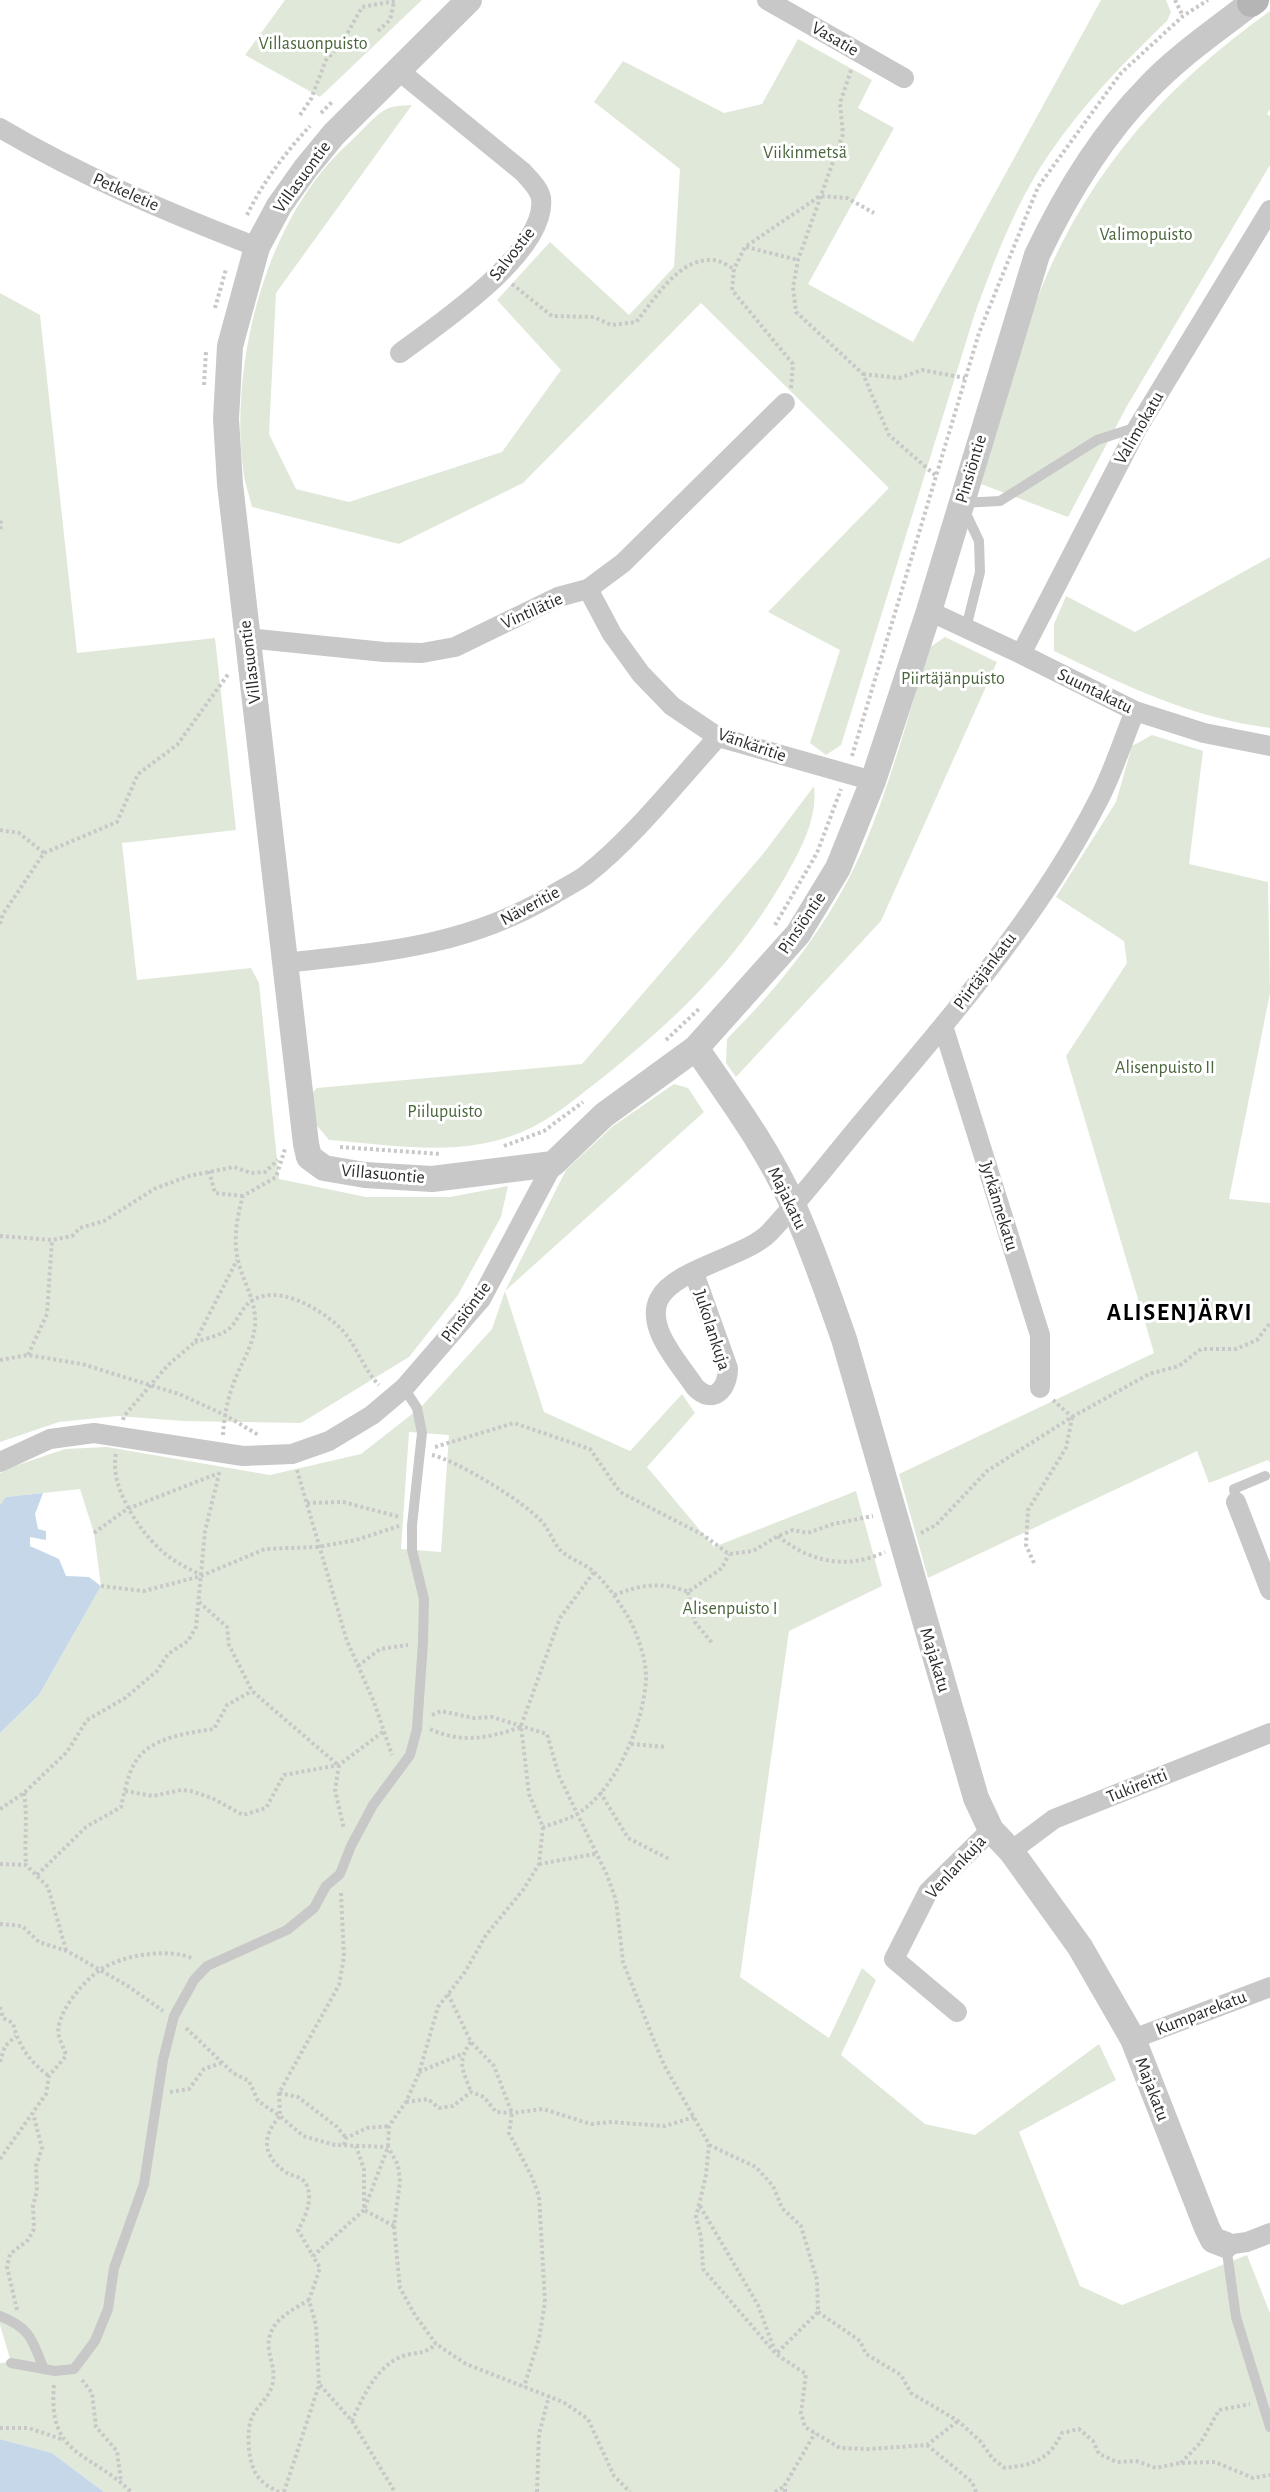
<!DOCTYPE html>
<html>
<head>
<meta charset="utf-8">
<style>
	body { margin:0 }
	canvas { display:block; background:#fff }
</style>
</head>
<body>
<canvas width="1270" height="2492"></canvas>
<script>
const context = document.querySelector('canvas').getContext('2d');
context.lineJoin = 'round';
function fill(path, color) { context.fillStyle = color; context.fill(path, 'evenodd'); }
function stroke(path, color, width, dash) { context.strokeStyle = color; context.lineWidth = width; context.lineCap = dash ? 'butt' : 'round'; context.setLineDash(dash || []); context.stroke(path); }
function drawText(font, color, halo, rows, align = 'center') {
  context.font = font + ' "Alegreya Sans",sans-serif'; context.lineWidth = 6; context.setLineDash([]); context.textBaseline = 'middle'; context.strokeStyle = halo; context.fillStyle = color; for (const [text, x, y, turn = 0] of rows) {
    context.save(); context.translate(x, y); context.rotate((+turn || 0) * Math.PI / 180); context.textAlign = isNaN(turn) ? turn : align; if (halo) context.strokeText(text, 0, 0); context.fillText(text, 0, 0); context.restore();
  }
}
fill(new Path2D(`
	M285 0H422L320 97 245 55Z
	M1101 0H1166L1171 12 1167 21C1118 68 1069 119 1034 178 1009 221 991 269 974 316L841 745 826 755 810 743 840 650 768 612 889 488 701 303 523 483 399 544 252 507C249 494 244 481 243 468 230 358 267 215 351 141 362 131 376 113 389 108 396 105 405 106 412 105L276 293 269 434 296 489 349 502 502 452 561 370 497 300 550 242 629 315 674 267 680 169 594 102 623 61 724 113 762 104 798 39 872 80 858 108 894 128 808 284 913 342Z
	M1270 11V109L1267 114 1270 116V165L1127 406 1068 517 981 484C1001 418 1017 348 1043 284 1092 167 1168 84 1270 11Z
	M0 293 40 315 77 653 215 638 236 830 122 843 137 980 251 968 259 983 279 1179 366 1197H450L508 1186 501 1217 458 1295 409 1357 301 1423 183 1421 117 1416 59 1422 0 1442Z
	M1270 557V728C1191 718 1124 685 1054 651V624L1066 596 1135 632Z
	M945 637 997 662 881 921 736 1077 726 1063 727 1039C782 984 830 923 862 851 890 786 908 716 929 648Z
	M1152 735 1203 751 1189 864 1268 882 1270 993 1229 1199 1270 1203V1463L1268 1460 1209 1483 1197 1451 928 1578 899 1474 1154 1353 1066 1056 1127 963 1124 941 1056 897 1116 802 1132 746Z
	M814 786C818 819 800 851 784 879 736 962 675 1020 601 1079 576 1098 551 1120 522 1132 462 1158 391 1145 329 1140L314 1122 312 1093 317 1088 582 1064 763 854Z
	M674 1084 688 1088 704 1112 505 1291 544 1412 630 1451 682 1394 695 1413 647 1467 714 1547 856 1491 882 1586 789 1631 740 1977 829 2038 862 1968 876 1980 841 2055 925 2124 975 2135 1099 2044 1116 2080 1019 2132 1080 2286 1122 2305 1247 2255 1270 2313V2492H104L52 2453 0 2439V2363L11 2362 0 2325V1733L39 1695 101 1586 94 1533 80 1489 7 1497 0 1505V1473L9 1468 65 1449 107 1447 270 1475 361 1454 421 1407 492 1329 505 1291 566 1170 613 1126ZM409 1432 449 1435 441 1552 401 1549Z`), '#e0e9d9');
fill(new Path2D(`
	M43 1493 35 1514 38 1529 46 1531V1540L30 1537V1546L59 1559 66 1576 89 1577 101 1586 39 1695 0 1733V1505L6 1497Z
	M0 2439 52 2453 104 2492H0Z`), '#c5d7e9');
stroke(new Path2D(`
	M1175 0 1183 16
	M378 31 390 20 394 2
	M851 70 840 103 843 134 798 260 793 287 796 312 863 374 889 435 935 475
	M321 113 332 102
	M300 115 311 99 326 60 342 43 362 7 395 1
	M247 215C263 182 285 153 310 126
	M746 247 798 260
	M512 284 552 316 594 317 611 325 636 322C656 298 678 258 713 260 720 260 728 266 734 269
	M215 308 226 269
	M863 374 899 378 922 370 965 378
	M204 385 206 351
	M791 388 793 364 732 290 734 269 745 247 820 196 847 198 874 213
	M0 521 2 524 0 530
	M852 756 979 333 1038 187 1121 73 1183 16 1208 0
	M0 830 19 833 44 853
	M0 924 3 914 44 853 117 822 138 774 177 745 229 673
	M775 925 817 853 841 789
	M666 1040 700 1008
	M504 1146 544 1131 583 1102
	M340 1147 441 1154
	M209 1171 215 1193 243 1196
	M0 1236 52 1240 72 1236 80 1228 104 1221 154 1189 189 1176 234 1167 251 1173 265 1172 278 1160
	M195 1342C205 1339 218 1336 226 1331 238 1324 240 1307 253 1300 278 1285 317 1307 337 1325 355 1340 362 1368 379 1385
	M28 1355 47 1314 52 1240
	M0 1360 28 1355 82 1364 179 1394 225 1415 260 1436
	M1053 1400 1072 1417
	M123 1420 124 1416 168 1365 195 1342 237 1260
	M223 1435C224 1416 228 1396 236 1377 243 1360 253 1345 255 1326 257 1301 243 1283 238 1260 233 1240 237 1216 243 1196L276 1177 285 1149
	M435 1447 514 1423 590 1449 620 1492 703 1535 729 1554 753 1551 778 1536 793 1530 808 1533 833 1524 873 1516
	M116 1454C108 1488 145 1541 172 1559 181 1565 191 1570 201 1575
	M432 1455C458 1461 525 1502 543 1523 550 1531 553 1542 560 1550 569 1559 584 1563 594 1572 607 1584 618 1601 627 1615 637 1632 647 1661 646 1680 643 1725 616 1790 577 1814 567 1820 554 1823 543 1827
	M297 1470 347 1641 374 1702 392 1755
	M307 1503 343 1502 400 1517
	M94 1533 127 1509 219 1473
	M921 1533 936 1525 987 1471 1072 1417 1149 1374 1179 1366 1201 1349H1236L1257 1340 1270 1323
	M778 1536C810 1562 846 1570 885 1552
	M1034 1563 1026 1545 1028 1510 1066 1448 1072 1418
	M101 1586 144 1591 201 1576 265 1549 318 1547 356 1540 399 1526
	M688 1592 695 1622 712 1643
	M614 1595C640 1585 661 1581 688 1592L722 1568 729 1554
	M199 1602 227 1627 229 1645 252 1691 338 1765
	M358 1666 380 1649 408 1645
	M432 1715 441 1711 474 1718 492 1717 547 1734 559 1776 607 1875 616 1900 623 1962 651 2033 664 2065 709 2144 706 2175 696 2217 701 2237 703 2269 776 2354 806 2374 801 2413 805 2427 840 2448 869 2449 927 2445 958 2421
	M430 1729C462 1744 489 1738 521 1727
	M631 1744 667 1747
	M339 1765 335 1790 344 1829
	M125 1791 153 1796 181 1790 191 1791 212 1798 243 1815 266 1808 284 1775 339 1765 384 1731
	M600 1792 628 1838 671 1860
	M24 1793C28 1817 24 1840 26 1865
	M0 1809 24 1793 67 1752 87 1720 125 1698 157 1671 168 1654 188 1641 196 1627 205 1531 220 1470
	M0 1864 26 1865 48 1887 66 1950
	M539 1864 595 1854
	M37 1875 86 1827 121 1807C124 1793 128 1773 136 1761 151 1737 188 1733 214 1729L227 1705 252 1691
	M341 1893 344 1957 339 1985 279 2093 280 2116 303 2136 335 2145 388 2147 398 2165 400 2182 394 2226 400 2288 415 2315 436 2344 466 2364 563 2402 588 2419 614 2476 630 2492
	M0 1924 22 1926 39 1942 67 1951 128 1986 163 2011
	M448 1994 471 2042 494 2066 512 2113 509 2133 531 2175 539 2196 545 2302 539 2339 524 2387
	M0 2007 3 2018 13 2023C19 2047 30 2062 49 2076
	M186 2028 233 2073 249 2081 258 2101 280 2116C262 2136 262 2154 284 2171 291 2177 303 2175 307 2186 313 2201 305 2217 298 2230L313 2256
	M471 2042C456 2062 463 2070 471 2092
	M0 2062 5 2046 16 2036
	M419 2072 462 2054
	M170 2092 189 2089 204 2069 221 2063
	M279 2093 298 2097 337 2127 346 2138
	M406 2102 428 2099 439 2108 453 2106 471 2092 484 2097 496 2112 512 2113 543 2109 591 2124 610 2122 665 2126 694 2117
	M344 2145 346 2138 367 2128 389 2126
	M709 2145 756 2167 773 2186 782 2208 801 2226 817 2280 818 2312 776 2354
	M0 2159 46 2094 49 2076 66 2056C64 2045 56 2038 59 2025 63 2006 83 1982 100 1970 122 1955 169 1947 194 1959
	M700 2206 758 2305 775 2351
	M394 2226 364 2210 388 2147 389 2126 406 2102 419 2073 438 2007 465 1972 486 1935 523 1890 539 1864 543 1827 529 1794 521 1726 560 1618 594 1572
	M17 2310 7 2267 10 2254 28 2240 34 2229 33 2205 37 2192 36 2166 42 2148 33 2113
	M818 2312 860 2341 866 2354 901 2375 911 2393 958 2421 980 2441 993 2459 1005 2468C1033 2465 1049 2460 1062 2433L1079 2429 1093 2441 1099 2454 1117 2462 1136 2461 1156 2468 1180 2463 1215 2462 1253 2478 1270 2475
	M82 2380 92 2393 96 2427 117 2451 121 2481
	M54 2385C47 2458 92 2452 131 2492
	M320 2385 352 2421 395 2492
	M352 2421C362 2398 377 2365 403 2356 418 2351 422 2356 436 2344
	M0 2428H29L61 2439
	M927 2445 972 2482 976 2492
	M1181 2463 1201 2442 1219 2410 1250 2404
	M279 2492C270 2488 259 2481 255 2472 248 2458 246 2431 252 2417 257 2406 268 2399 272 2386 276 2372 271 2363 269 2350 265 2323 290 2311 309 2300
	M284 2492 319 2385 316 2325 309 2300 320 2268 313 2256 364 2210V2169L356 2146
	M537 2492 539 2434 549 2396
	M775 2492 785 2486
	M785 2492V2485L815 2433`), '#c8c8c8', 4, [3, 3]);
stroke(new Path2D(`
	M966 628 980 572 979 541 961 503 1000 501 1097 440 1137 427
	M1236 1502 1234 1489 1265 1476
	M1226 2245 1236 2317 1270 2427
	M0 2316C30 2328 32 2339 43 2367
	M11 2363 55 2371 74 2369 95 2341 108 2309 114 2268 144 2184 163 2060 174 2016 194 1980 207 1966 287 1930 314 1908 326 1886 340 1874 351 1846 373 1805 410 1755 417 1729 423 1642 424 1599 412 1550V1525L422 1433 417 1408 404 1388`), '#c8c8c8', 10);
stroke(new Path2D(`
	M767 0 904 78
	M398 70 523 172C530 180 539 188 541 198 548 252 437 325 400 353
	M0 128C81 176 169 213 257 247
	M588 589 612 634 641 674 672 706 718 737 873 781
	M929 611 1021 654 1135 711 1204 733 1270 746
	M247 638 384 652 422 653 455 647 558 597 588 589 623 563 785 403
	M1021 654 1138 427 1270 210
	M285 963C382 952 464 947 551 896 562 889 575 883 586 875 635 836 676 783 718 737
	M943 1026 1040 1335V1388
	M694 1273 728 1368C728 1389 713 1406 695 1387 680 1364 645 1328 659 1299 675 1268 747 1257 770 1232 807 1192 840 1148 875 1107 957 1010 1041 913 1099 799 1113 772 1123 740 1135 711
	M0 1462 50 1439 94 1433 243 1456 292 1454 329 1441 372 1415 404 1388 481 1299 553 1164
	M1236 1502 1270 1590
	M1011 1851 1054 1819 1270 1733
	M957 2012 894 1959 928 1892 991 1830
	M1133 2039 1270 1987
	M1226 2245 1247 2242 1270 2233`), '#c8c8c8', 20);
stroke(new Path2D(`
	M469 0 334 134 306 168 279 206 257 247 230 346 226 419 230 484 306 1144 309 1157 324 1168 365 1175 432 1179 553 1164 604 1115 696 1048 798 934 838 868 873 781 929 611 1037 255C1066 194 1101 136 1148 88 1178 56 1217 30 1251 3L1248 0
	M696 1048C731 1099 768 1149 793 1205 813 1249 828 1294 844 1339L976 1798 991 1830 1011 1851 1080 1947 1133 2039 1207 2228 1213 2240 1226 2245`), '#c8c8c8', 26);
stroke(new Path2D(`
	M1251 3 1255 0`), '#b5b5b5', 28);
drawText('18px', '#2b2b2b', '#fff', [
	["Vasatie",835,39,30],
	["Villasuontie",302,177,-54],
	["Petkeletie",126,192,24],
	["Salvostie",512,254,-52],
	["Valimokatu",1139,428,-60],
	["Pinsiöntie",971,469,-73],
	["Vintilätie",532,611,-24],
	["Villasuontie",250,662,-97],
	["Suuntakatu",1095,691,26],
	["Vänkäritie",752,745,19],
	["Näveritie",530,906,-28],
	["Pinsiöntie",802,923,-56],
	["Piirtäjänkatu",985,971,-53],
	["Villasuontie",383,1174,5],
	["Majakatu",787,1198,64],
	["Jyrkännekatu",999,1206,73],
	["Pinsiöntie",466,1312,-53],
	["Jukolankuja",712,1330,72],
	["Majakatu",935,1660,73],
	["Tukireitti",1137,1786,-22],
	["Venlankuja",956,1867,-47],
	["Kumparekatu",1201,2013,-21],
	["Majakatu",1152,2089,69]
]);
drawText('18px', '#49653b', '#fff', [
	["Villasuonpuisto",313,44],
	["Viikinmetsä",805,153],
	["Valimopuisto",1146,235],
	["Piirtäjänpuisto",953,679],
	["Alisenpuisto II",1165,1068],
	["Piilupuisto",445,1112],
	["Alisenpuisto I",730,1609]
]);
context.letterSpacing = '1.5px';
drawText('bold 24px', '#000', '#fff', [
	["ALISENJÄRVI",1180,1313]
]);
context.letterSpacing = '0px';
</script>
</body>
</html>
